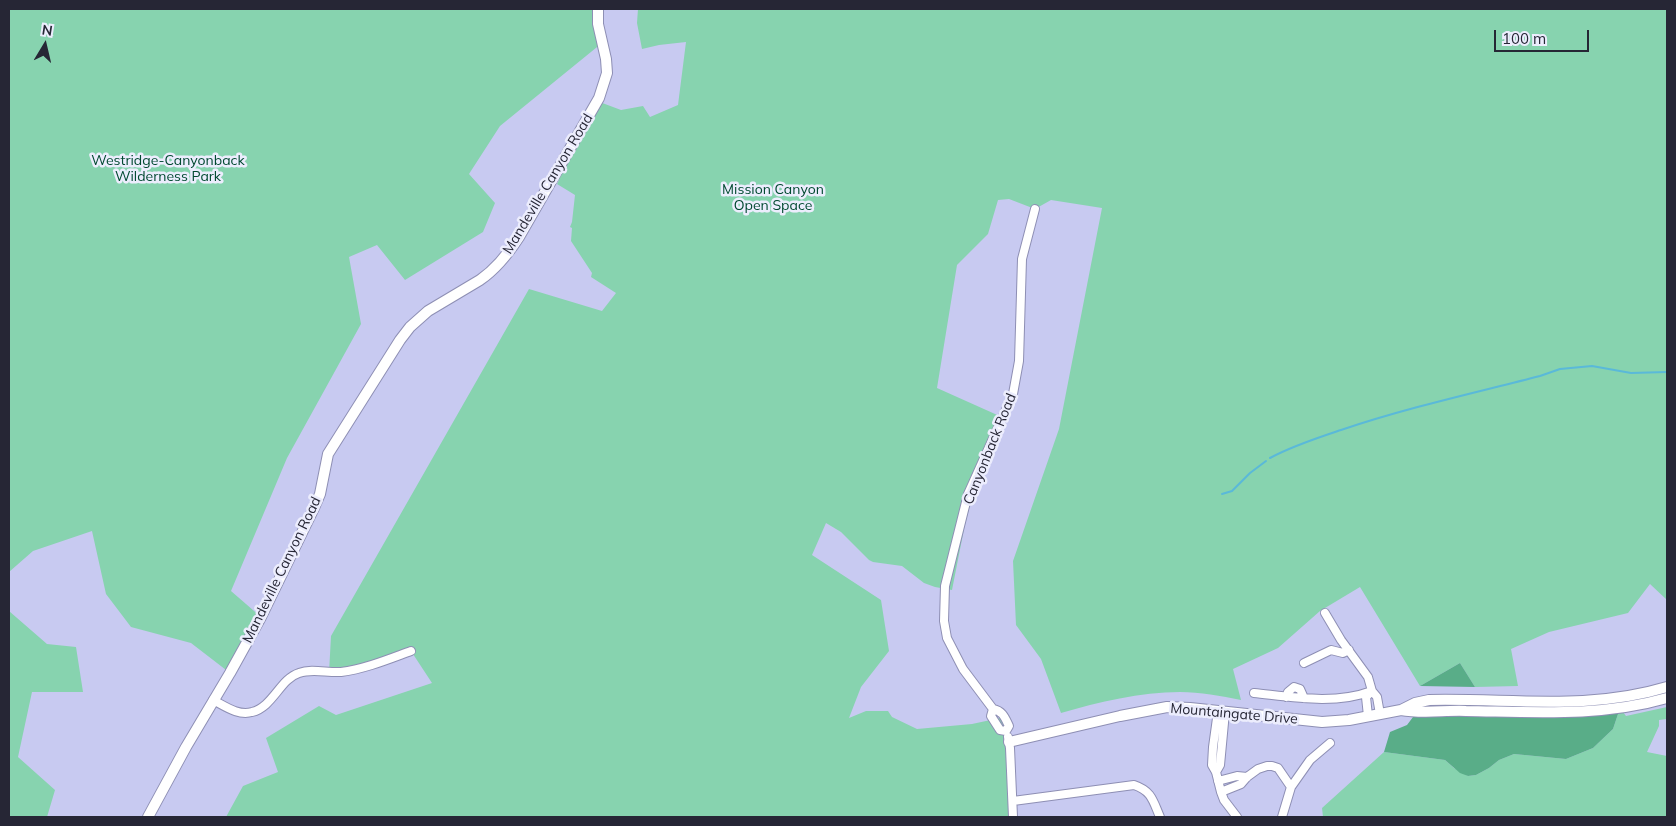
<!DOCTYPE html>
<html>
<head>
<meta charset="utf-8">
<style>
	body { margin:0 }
	#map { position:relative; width:1676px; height:826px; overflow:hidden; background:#c8caf1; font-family:Mulish,sans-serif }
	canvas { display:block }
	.frame { position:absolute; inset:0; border:10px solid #262635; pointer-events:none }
	.north { position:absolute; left:20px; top:20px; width:50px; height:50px; -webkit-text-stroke:4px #ecedfd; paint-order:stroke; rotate:9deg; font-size:14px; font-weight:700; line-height:20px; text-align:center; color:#262635 }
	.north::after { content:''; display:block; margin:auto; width:18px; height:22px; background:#262635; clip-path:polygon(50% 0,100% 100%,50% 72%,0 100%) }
	.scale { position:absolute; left:1494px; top:30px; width:95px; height:22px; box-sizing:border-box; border:2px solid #262635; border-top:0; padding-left:6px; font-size:15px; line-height:18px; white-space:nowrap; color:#262635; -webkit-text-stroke:4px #ecedfd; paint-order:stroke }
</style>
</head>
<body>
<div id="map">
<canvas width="1676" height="826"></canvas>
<div class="frame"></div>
<div class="north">N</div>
<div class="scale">100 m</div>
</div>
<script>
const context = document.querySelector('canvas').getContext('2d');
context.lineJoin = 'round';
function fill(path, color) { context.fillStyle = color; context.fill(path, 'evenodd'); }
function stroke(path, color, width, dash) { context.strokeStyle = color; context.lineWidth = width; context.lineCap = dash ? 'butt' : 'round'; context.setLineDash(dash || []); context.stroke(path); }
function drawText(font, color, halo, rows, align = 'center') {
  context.font = font + ' Mulish,sans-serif'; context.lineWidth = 5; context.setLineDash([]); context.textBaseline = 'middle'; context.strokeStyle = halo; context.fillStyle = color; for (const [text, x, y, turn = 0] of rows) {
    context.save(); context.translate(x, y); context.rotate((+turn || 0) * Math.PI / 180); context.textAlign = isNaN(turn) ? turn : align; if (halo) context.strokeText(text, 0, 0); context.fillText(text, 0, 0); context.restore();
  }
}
fill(new Path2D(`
	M9 9H598L602 43 500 126 469 174 495 203 483 232 405 280 377 245 349 257 361 324 287 458 231 591 261 617 230 673 191 643 131 627 106 594 92 531 33 551 9 572Z
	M638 9H1667V600L1650 584 1628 613 1549 632 1511 649 1518 686 1475 687 1460 663 1420 686 1360 587 1320 611 1278 648 1233 669 1241 700C1221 696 1200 692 1180 692 1140 692 1099 702 1061 713L1041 659 1016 625 1013 561 1059 429 1102 208 1051 200 1035 209 1009 199 998 200 988 234 957 265 937 388 1004 418 972 497 964 529 952 590 935 587 924 583 902 566 873 562 869 560 841 532 826 523 812 555 881 600 889 651 861 687 849 718 866 711H888L892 717 917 729 972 724 1000 718 1006 731 1013 817H226L243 786 278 772 266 738 319 706 336 715 432 683 411 651 329 673 331 636 529 289 602 311 616 293 591 277 592 273 571 241 572 228 570 227 572 222 575 195 557 184 559 180 554 176 597 101 621 110 643 106 650 117 678 105 686 42 659 45 642 49 637 23Z
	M9 611 47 644 76 647 83 692H32L18 757 55 790 47 817H9Z
	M1667 707V719L1659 720V726L1647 752 1667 756V817H1323L1322 808 1384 752 1445 760 1454 768 1468 776 1476 775 1489 768 1499 760 1514 754 1566 759 1593 748 1613 729 1620 708 1626 716Z`), '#87d3af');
fill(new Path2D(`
	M1460 663 1475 687 1420 686Z
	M1620 708 1613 729 1593 748 1566 759 1514 754 1499 760 1489 768 1476 775 1468 776 1460 773 1445 760 1384 752 1390 732 1407 725 1416 713Z`), '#59ad88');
stroke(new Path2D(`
	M1270 458C1292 446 1317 438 1341 430 1406 408 1474 393 1540 376L1560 369 1592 366 1631 373 1667 372
	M1222 494 1232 491 1250 473 1266 461`), '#5ab9d9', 2);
const minor = new Path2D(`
	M1325 613 1341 640 1368 677 1372 691 1377 697 1380 714
	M1304 663 1331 650 1343 653 1349 650
	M1254 693C1292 697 1335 705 1372 691
	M1286 697 1288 692 1294 687 1300 689 1304 698
	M213 700C225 706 238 716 252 712 273 707 280 679 299 673 312 668 327 673 341 672 365 669 389 659 411 651
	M993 709 991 716 1000 730 1006 731 1009 726C1005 718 1003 711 993 709L963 669 947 638 944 621 945 586 968 494 1013 394 1019 361 1022 259 1035 209
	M1218 711 1213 747 1212 765 1216 772 1221 792 1224 800 1237 817
	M1368 716 1366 697 1372 691
	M1008 737 1010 748 1013 817
	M1216 772 1220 765 1225 712
	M1218 781 1237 776 1247 777
	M1221 792 1241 784 1247 777 1258 769 1267 766H1272L1278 768 1291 787
	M1013 801 1134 785C1152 791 1153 801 1160 817
	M1282 817 1291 787 1310 760 1330 743`);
const tertiary = new Path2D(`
	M1401 710C1423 714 1445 710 1466 711 1534 712 1601 717 1667 698
	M1009 742 1120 716 1167 707 1190 708 1322 722 1349 720 1401 710 1415 703 1429 700C1510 698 1588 711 1667 687
	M148 817 186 747 230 673 261 617 314 508 320 494 328 454 400 340 410 327 428 311 480 280C496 269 508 254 519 237L599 98 607 73 606 59 598 24V9`);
stroke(minor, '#8e8fb4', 10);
stroke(tertiary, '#8e8fb4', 12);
stroke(minor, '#fff', 8);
stroke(tertiary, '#fff', 10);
drawText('14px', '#004930', '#ecedfd', [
	["Westridge-Canyonback",168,161],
	["Wilderness Park",168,177],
	["Mission Canyon",773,190],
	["Open Space",773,206]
]);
drawText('14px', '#262635', '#ecedfd', [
	["Mandeville Canyon Road",548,184,-59],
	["Canyonback Road",990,449,-68],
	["Mandeville Canyon Road",282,570,-64],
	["Mountaingate Drive",1234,714,5]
]);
</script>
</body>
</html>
